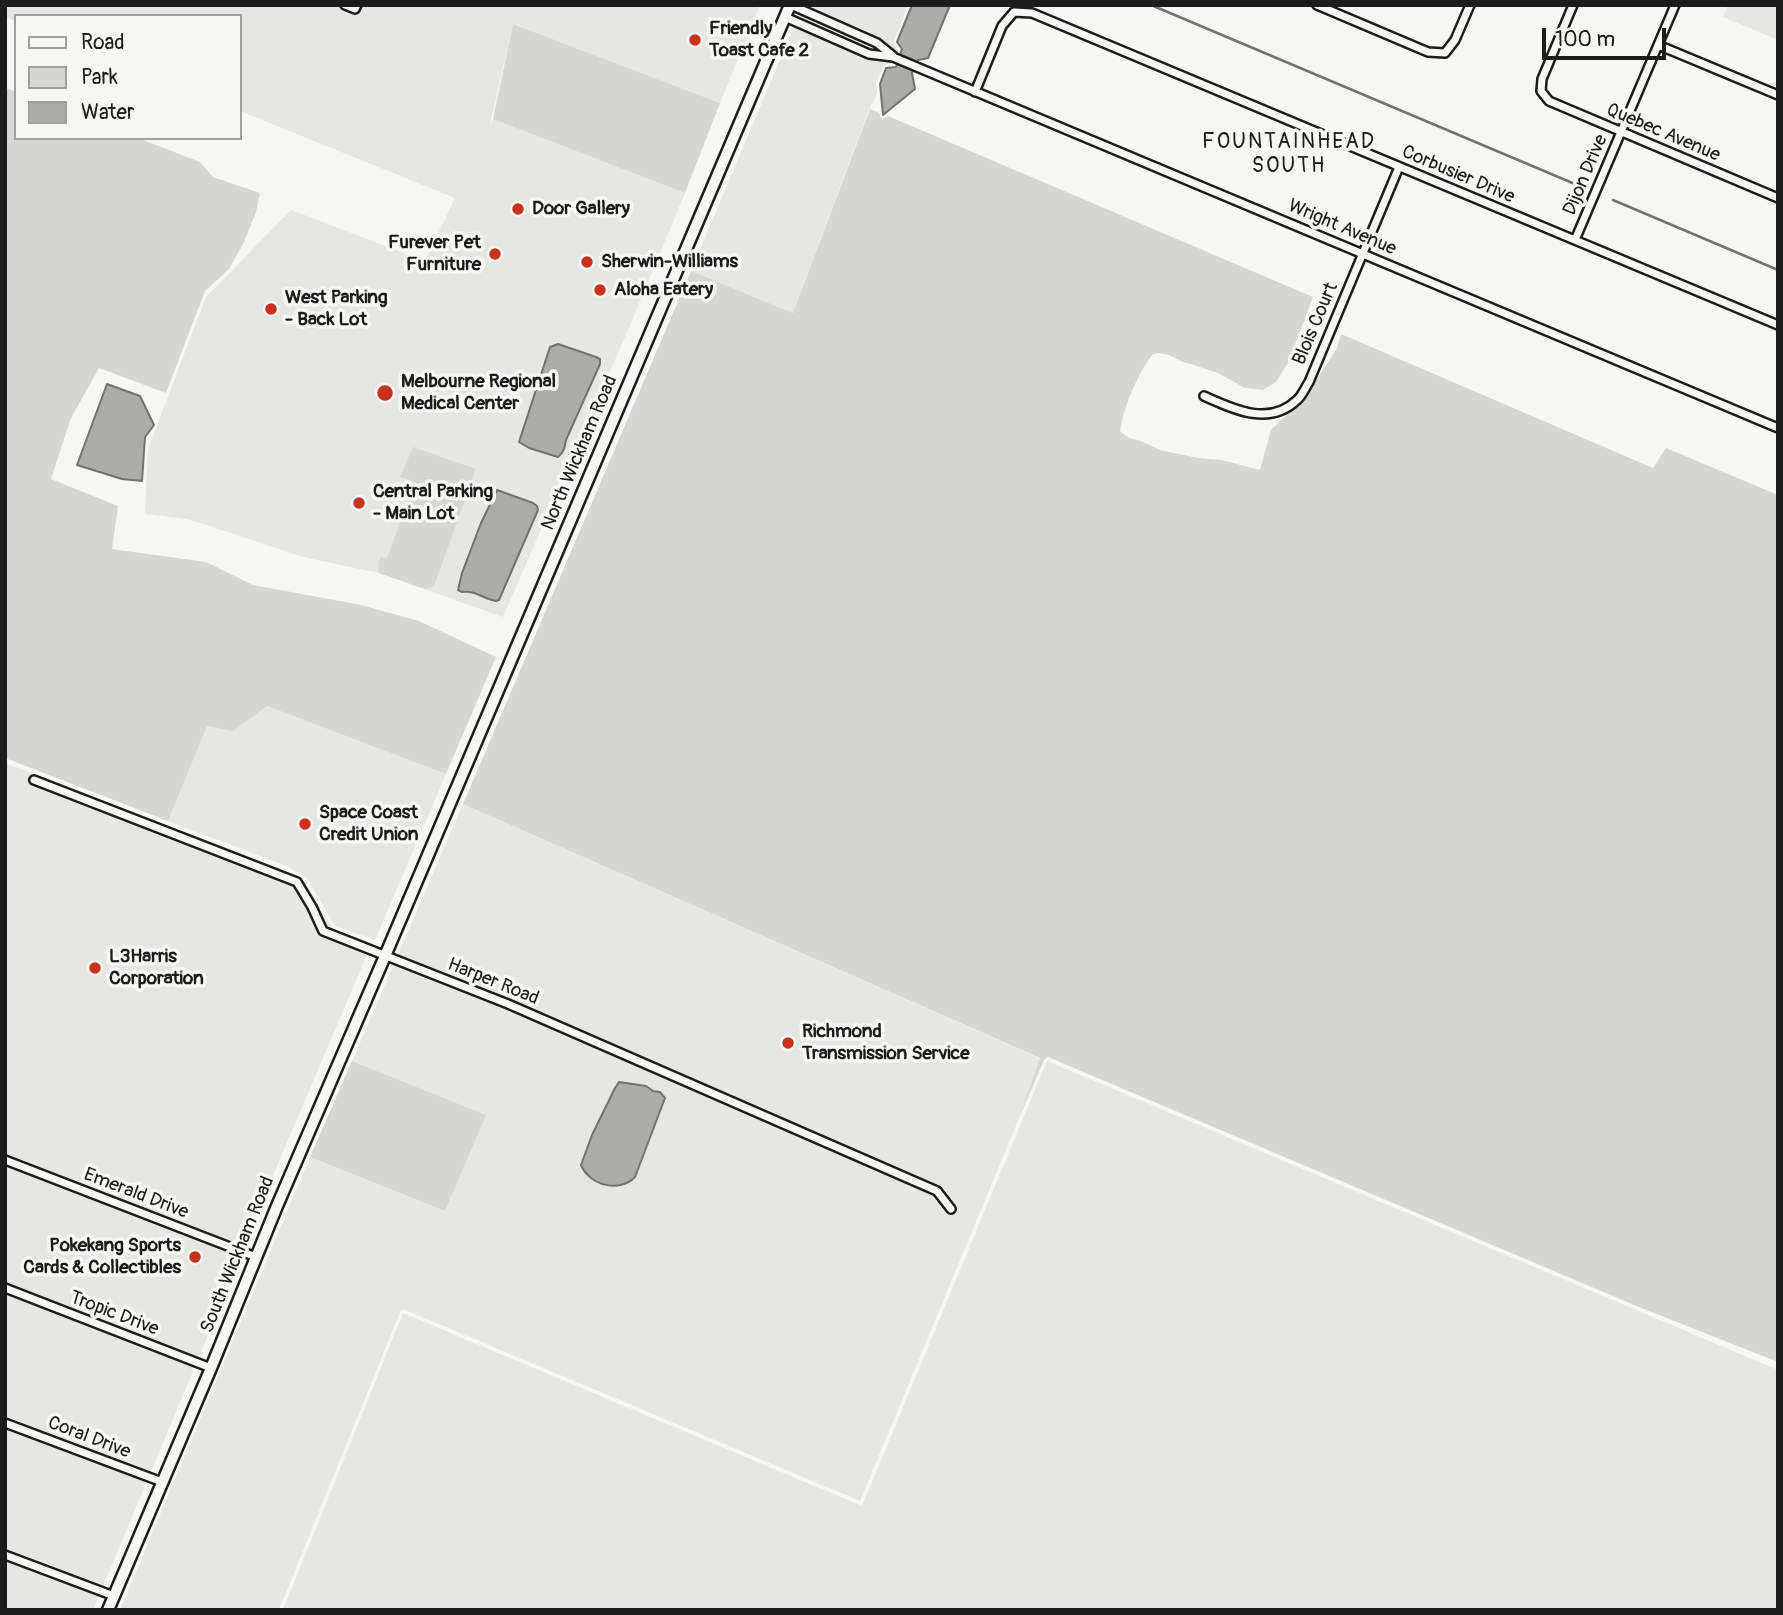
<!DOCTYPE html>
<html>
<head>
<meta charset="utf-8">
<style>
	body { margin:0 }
	#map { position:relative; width:1783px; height:1615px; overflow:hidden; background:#f6f6f2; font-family:Pangolin,sans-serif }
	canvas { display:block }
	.frame { position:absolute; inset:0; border:7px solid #1c1c1c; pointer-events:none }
	.legend { position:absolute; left:14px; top:14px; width:228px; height:126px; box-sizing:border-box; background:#f6f6f2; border:2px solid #9f9f9c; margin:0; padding:9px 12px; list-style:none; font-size:21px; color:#1c1c1c }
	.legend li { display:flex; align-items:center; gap:14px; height:35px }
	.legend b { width:35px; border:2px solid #9f9f9c }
	.scale { position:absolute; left:1542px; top:28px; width:124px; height:32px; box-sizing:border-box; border:4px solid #1c1c1c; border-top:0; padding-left:9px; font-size:21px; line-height:24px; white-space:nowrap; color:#1c1c1c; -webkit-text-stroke:5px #f6f6f2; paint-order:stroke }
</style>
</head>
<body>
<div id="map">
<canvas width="1783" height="1615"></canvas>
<div class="frame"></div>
<ul class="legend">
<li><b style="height:9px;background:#f6f6f2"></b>Road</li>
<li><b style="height:19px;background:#d6d6d2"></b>Park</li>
<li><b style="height:19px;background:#acaca9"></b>Water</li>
</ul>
<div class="scale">100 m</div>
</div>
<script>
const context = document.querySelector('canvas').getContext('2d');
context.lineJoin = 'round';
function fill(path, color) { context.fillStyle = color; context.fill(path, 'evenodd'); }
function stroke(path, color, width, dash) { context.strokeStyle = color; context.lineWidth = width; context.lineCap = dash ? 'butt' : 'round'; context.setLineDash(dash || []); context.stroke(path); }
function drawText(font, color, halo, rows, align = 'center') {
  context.font = font + ' Pangolin,sans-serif'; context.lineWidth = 7; context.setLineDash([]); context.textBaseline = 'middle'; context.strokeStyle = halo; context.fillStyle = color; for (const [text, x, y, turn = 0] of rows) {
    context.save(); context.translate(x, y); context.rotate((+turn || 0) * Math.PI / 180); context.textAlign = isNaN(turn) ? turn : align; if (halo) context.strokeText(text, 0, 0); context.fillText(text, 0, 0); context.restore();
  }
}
fill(new Path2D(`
	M5 5H760L720 103 513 24 490 124 493 119 685 193 625 337 503 617 379 573 303 557 188 519 145 514 148 449 206 297 291 210 425 261 455 198 240 111V16H16V21L5 17Z
	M803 5H908L894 41 898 50 897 53 891 51 888 60 893 63 884 65 876 82 877 94 868 112 793 313 691 271Z
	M1728 5H1778V40L1723 17Z
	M267 706 446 774 375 940 335 926 307 878 289 867 168 821 207 725 259 711Z
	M5 763 287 871 304 881 333 929 372 943 245 1241 247 1242 93 1610H5Z
	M463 804 1041 1059 1020 1116 860 1501 403 1309 400 1312 279 1610H120L310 1157 445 1211 485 1115 352 1061ZM619 1082 646 1086 665 1098 635 1177 629 1183Z
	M1047 1061 1778 1370V1610H283L403 1313 862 1506Z`), '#e6e6e2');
fill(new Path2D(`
	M513 24 720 103 685 193 493 119Z
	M5 88 16 92V138H138L200 162 213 177 260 193 256 212 244 242 229 269 205 291 166 393 99 368 71 418 51 479 118 506 112 549 206 562 253 585 361 605 419 621 496 657 446 774 267 706 233 731 207 726 168 821 5 758Z
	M870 109 879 113 882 119 888 116 1313 297 1288 363 1276 382 1263 390 1245 388 1218 373 1181 361 1169 355 1158 353 1152 355C1137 376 1124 405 1120 431L1129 438 1141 441 1160 450 1198 458 1222 460 1260 470 1271 430 1306 396 1336 350 1341 334 1653 468 1666 448 1778 495V1362L1639 1307 1048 1057 1044 1060 1020 1116 1040 1058 463 804 691 271 793 313Z
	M413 447 476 469 434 586 425 589 379 573 378 563 381 557 387 558 415 482 400 477Z
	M352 1061 486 1115 445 1211 310 1157Z`), '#d6d6d2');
const water = new Path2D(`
	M912 5H950L928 58 918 60 912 73 915 89 883 115 880 84 886 68 896 67 902 49 897 42Z
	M558 344 596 357 600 359V364L566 440C565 447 564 452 558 457L529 448 519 442 550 347Z
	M107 384 140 396 154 425 145 437 142 481 122 479 77 465Z
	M497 490 533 503 537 506 538 510 499 600 496 601C484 599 475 590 462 592L458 590 462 573 481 523Z
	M619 1082 646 1086 653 1091 660 1092 665 1098 635 1177C620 1193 590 1186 581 1165L592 1135 615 1088Z`);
fill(water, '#acaca9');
stroke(water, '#727271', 2);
stroke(new Path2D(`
	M1151 5 1582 187
	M1613 200 1778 270`), '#727271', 2.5);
const minor = new Path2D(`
	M345 5 355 9 357 5
	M791 5 877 43 893 56
	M1317 5 1428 52 1445 53 1455 40 1470 5
	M1573 5 1542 79 1541 91 1549 101 1778 198
	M785 17 869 54 893 57 1778 428
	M1658 45 1778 95
	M975 92 1002 26 1014 12 1032 13 1778 325
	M1575 240 1675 5
	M1204 396C1233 409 1269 427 1297 400 1302 396 1305 388 1309 382L1399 167
	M34 780 297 882 312 907 323 931 508 1004 937 1191 951 1209
	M5 1160 256 1257
	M5 1288 211 1368
	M5 1423 162 1482
	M5 1555 114 1596`);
const secondary = new Path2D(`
	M108 1610 211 1368 277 1206 385 956 790 5`);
stroke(minor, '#1c1c1c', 12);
stroke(secondary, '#1c1c1c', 15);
stroke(minor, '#f6f6f2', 7);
stroke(secondary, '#f6f6f2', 10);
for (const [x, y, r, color] of [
	[695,40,7,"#c8321e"],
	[518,209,7,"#c8321e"],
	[495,254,7,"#c8321e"],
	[587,262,7,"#c8321e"],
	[600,290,7,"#c8321e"],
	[271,309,7,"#c8321e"],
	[385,393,9,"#c8321e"],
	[359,503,7,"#c8321e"],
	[305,824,7,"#c8321e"],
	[95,968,7,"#c8321e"],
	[788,1043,7,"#c8321e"],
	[195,1257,7,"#c8321e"]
]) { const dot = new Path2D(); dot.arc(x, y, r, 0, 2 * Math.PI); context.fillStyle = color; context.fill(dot); stroke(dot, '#f6f6f2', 2.5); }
drawText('bold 19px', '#1c1c1c', '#f6f6f2', [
	["Friendly",709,29],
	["Toast Cafe 2",709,51],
	["Door Gallery",532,209],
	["Furever Pet",481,243,"right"],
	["Furniture",481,265,"right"],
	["Sherwin-Williams",601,262],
	["Aloha Eatery",614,290],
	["West Parking",285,298],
	["- Back Lot",285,320],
	["Melbourne Regional",401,382],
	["Medical Center",401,404],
	["Central Parking",373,492],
	["- Main Lot",373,514],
	["Space Coast",319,813],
	["Credit Union",319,835],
	["L3Harris",109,957],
	["Corporation",109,979],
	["Richmond",802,1032],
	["Transmission Service",802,1054],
	["Pokekang Sports",181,1246,"right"],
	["Cards & Collectibles",181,1268,"right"]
], 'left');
drawText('19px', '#1c1c1c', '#f6f6f2', [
	["Quebec Avenue",1663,133,23],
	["Corbusier Drive",1458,175,23],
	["Dijon Drive",1586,175,-67],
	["Wright Avenue",1342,228,23],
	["Blois Court",1316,324,-67],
	["North Wickham Road",580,453,-67],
	["Harper Road",493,982,22],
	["Emerald Drive",136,1194,21],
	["South Wickham Road",238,1255,-68],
	["Tropic Drive",114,1314,21],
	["Coral Drive",89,1438,21]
]);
context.letterSpacing = '2px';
drawText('21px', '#1c1c1c', '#f6f6f2', [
	["FOUNTAINHEAD",1289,143],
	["SOUTH",1289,167]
]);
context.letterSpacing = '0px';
</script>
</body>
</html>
